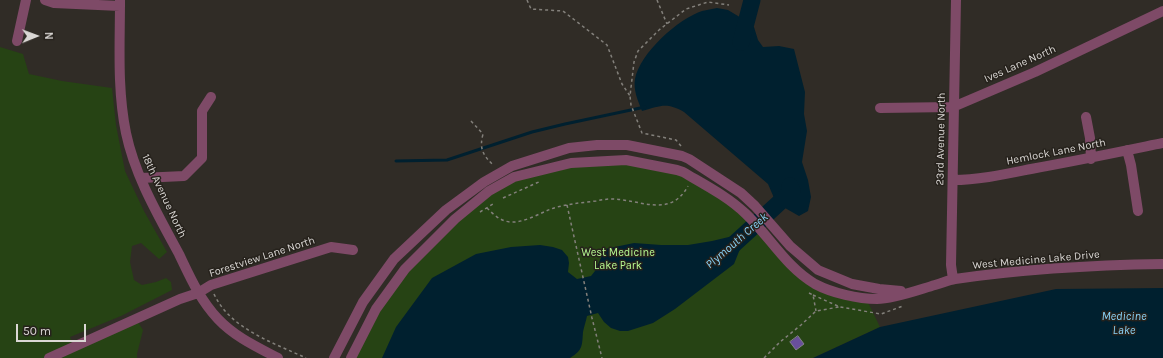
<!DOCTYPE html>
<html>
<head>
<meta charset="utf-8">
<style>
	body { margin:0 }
	#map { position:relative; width:1163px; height:358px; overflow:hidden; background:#302c26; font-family:Karla,sans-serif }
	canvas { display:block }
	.north { position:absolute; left:16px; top:16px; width:40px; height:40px; -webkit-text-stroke:3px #26221c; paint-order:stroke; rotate:89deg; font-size:11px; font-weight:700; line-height:16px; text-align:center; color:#dad7d4 }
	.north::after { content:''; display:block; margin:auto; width:14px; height:18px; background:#dad7d4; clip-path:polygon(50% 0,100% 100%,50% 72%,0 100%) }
	.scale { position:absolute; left:16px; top:324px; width:70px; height:18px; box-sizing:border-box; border:2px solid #dad7d4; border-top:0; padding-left:5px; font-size:12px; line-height:14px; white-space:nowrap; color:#dad7d4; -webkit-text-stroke:3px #26221c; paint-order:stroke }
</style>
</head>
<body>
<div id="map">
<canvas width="1163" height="358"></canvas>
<div class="north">N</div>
<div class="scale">50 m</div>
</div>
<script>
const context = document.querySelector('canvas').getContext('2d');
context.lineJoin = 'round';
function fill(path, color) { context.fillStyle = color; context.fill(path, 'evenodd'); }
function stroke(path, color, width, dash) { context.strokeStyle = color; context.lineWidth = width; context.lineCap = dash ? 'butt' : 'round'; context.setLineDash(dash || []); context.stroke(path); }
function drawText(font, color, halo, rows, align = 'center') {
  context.font = font + ' Karla,sans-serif'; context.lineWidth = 3; context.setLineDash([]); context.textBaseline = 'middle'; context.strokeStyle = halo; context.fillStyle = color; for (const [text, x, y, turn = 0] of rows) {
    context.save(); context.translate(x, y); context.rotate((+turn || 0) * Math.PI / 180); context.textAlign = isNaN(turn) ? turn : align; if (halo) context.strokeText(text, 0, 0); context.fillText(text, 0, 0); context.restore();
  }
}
fill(new Path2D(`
	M0 47 23 54 29 74 62 81 112 88 116 125 125 171 144 211 167 252 159 259 141 243 132 246 130 262 134 280 142 285 156 282 166 278 171 282 172 290 121 316 70 337 75 350 138 322 143 330 137 354V358H0Z
	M626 160 677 170 730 200 816 284 866 298 880 327 813 358H351L405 269 489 191 514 177 571 163Z`), '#264314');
fill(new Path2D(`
	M717 8 728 10 738 16 754 27 758 40 763 47 779 46 794 49 805 92 804 114 807 131 802 162 808 180 811 197 808 211 799 216 785 208 774 198 768 184 684 112C666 102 661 106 642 111 638 101 633 90 635 79 640 53 678 19 702 11 707 10 712 9 717 8Z
	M733 236 742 244 734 264 675 309 653 323 628 331H620L611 328 604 322 598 313 587 316C586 321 584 327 583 332 582 346 583 350 570 358H382L396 327 432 278 476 254 511 247 540 245 553 247 562 250 568 257 569 263 568 272 577 279 591 276 595 271 605 249 634 243 661 245H688L712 241Z
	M1163 288V358H813L880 327 1056 289Z`), '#00202f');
stroke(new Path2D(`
	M396 161 447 160 532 132 565 124 645 107`), '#00202f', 3);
stroke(new Path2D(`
	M741 42 752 0
	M721 256 792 191 790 186`), '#00202f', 17);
const building = new Path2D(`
	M798 336 804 344 796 350 790 342Z`);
fill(building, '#694f9b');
stroke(building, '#838189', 1);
stroke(new Path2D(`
	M527 0 531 9 563 11 607 45 622 84 630 96
	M657 0 667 24
	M471 121 483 134C479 149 483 155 494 166
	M681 146 676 140 642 133 631 105 630 96 634 62 638 51 659 30 686 9 708 2 729 5
	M503 198 541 181
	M567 205 592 318 602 358
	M487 208C493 214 500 221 510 222 524 223 538 214 551 209 565 204 580 203 596 201 601 200 606 199 611 199 640 199 670 219 688 186
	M480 212 493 204
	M809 293 813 295 816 311
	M214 294C230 329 274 343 306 358
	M813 295 840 307 881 314 903 306
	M764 358 780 342 801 325 816 311 839 307`), '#83807b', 1.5, [3, 3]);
stroke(new Path2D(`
	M45 0 54 3 120 6
	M120 0C120 44 117 89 126 133 135 176 158 215 179 254 190 277 200 300 218 319 235 337 257 347 278 358
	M17 41 26 0
	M880 108 953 107 1035 72 1163 11
	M1086 117 1090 138 1091 159
	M1127 150 1131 165 1138 211
	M141 178 184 176 202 158V111L211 97
	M953 180C979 180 1006 174 1031 169 1076 161 1119 152 1163 143
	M953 279 951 265 956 0
	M49 358 180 299 198 293 211 285 331 247 353 250
	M334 358 363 302 394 259 446 210 484 182 512 166 569 148 597 145H627L682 156 689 159 741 193 755 206 790 246 818 270 852 284 879 289 901 291
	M351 358 376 309 405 269 455 219 489 191 514 177 571 163 626 160 677 170 683 172C705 185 727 196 746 214 770 237 786 267 815 284 832 293 858 299 877 299 894 299 918 290 935 285 942 283 949 280 955 279 1024 269 1094 265 1163 264`), '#7e4a67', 10);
drawText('11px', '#dad7d4', '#26221c', [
	["Ives Lane North",1020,64,-24],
	["23rd Avenue North",941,139,-89],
	["Hemlock Lane North",1056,152,-11],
	["18th Avenue North",164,196,65],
	["Forestview Lane North",262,257,-18],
	["West Medicine Lake Drive",1036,260,-5]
]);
drawText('11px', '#b7fa92', '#26221c', [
	["West Medicine",618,253],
	["Lake Park",618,266]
]);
drawText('italic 12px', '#88d2f7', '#26221c', [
	["Plymouth Creek",737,241,-41],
	["Medicine",1124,317],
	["Lake",1124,331]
]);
</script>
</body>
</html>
